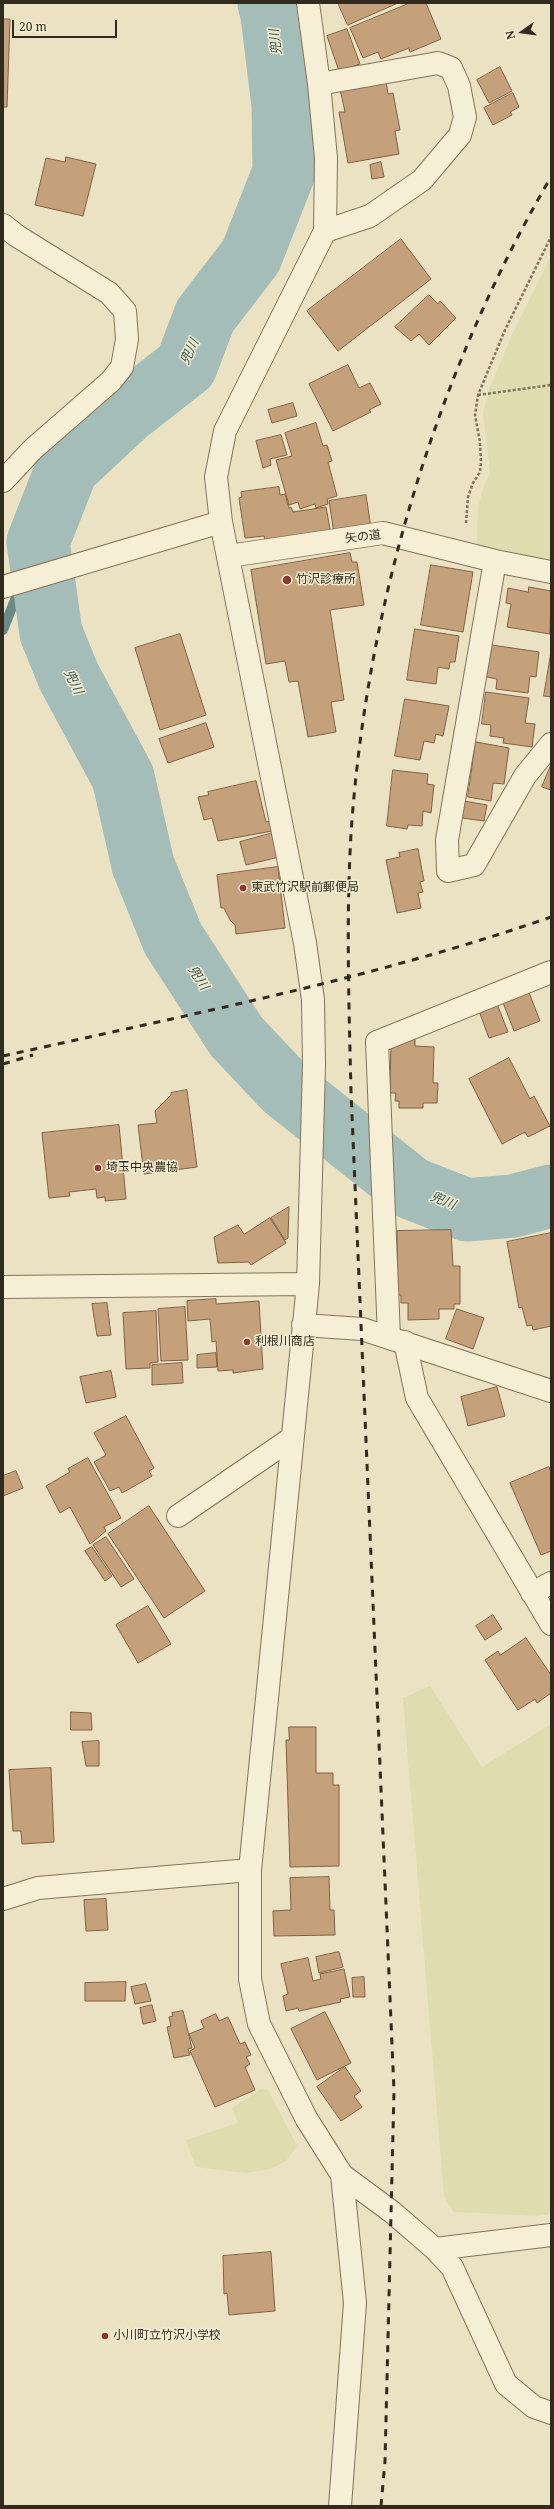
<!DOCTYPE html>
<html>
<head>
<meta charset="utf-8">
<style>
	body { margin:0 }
	#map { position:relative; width:554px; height:2509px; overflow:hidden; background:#eae2c2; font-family:"Noto Serif",serif }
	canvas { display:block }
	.frame { position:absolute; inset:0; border:4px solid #332a1e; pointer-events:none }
	.north { position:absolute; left:502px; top:12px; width:40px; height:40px; -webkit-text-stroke:3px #f2ecd1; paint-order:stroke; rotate:256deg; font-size:11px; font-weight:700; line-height:16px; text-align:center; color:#332a1e }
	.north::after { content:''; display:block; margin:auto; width:14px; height:18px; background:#332a1e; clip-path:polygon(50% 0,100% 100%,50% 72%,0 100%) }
	.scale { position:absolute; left:12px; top:20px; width:105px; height:18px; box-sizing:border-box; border:2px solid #332a1e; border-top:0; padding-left:5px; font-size:12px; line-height:14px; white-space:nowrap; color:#332a1e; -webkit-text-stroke:3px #f2ecd1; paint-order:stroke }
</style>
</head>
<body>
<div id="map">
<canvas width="554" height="2509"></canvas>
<div class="frame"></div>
<div class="north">N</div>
<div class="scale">20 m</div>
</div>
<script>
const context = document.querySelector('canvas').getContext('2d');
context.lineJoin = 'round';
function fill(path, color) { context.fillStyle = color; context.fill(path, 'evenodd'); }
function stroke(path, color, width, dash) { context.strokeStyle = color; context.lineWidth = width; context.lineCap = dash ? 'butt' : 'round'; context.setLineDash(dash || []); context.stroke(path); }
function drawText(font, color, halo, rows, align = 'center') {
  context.font = font + ' "Noto Serif","Noto Sans JP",serif'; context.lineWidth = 3; context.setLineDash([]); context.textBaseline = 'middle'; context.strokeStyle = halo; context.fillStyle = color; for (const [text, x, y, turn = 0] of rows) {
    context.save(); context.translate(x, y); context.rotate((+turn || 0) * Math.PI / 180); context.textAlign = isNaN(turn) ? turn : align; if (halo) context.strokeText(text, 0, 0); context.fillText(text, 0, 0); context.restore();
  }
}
fill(new Path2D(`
	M551 255V562L477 546 478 508 484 486 490 473 483 413 489 390 512 335Z
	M430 1686 482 1767 551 1724V2214L538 2216 454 2212 444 2197 403 1698Z
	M261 2089 268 2090 297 2146 286 2161 270 2169 246 2173 196 2167 186 2140 238 2123 232 2108Z`), '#dfdcb0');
stroke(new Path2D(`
	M3 630 38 542`), '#6c8a85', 10);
stroke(new Path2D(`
	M269 3 272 15 283 105 284 172 251 256 205 316 186 366 126 413 67 468 38 542 51 633 69 677 123 777 143 865 173 939 236 1036 284 1087 411 1188 467 1210 513 1206 551 1196`), '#a4bdb8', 63);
const building = new Path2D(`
	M338 3H398L348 25Z
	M410 3H426L441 39 410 52 409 48 381 59 378 52 363 58 350 28Z
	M3 19H10L7 107H3Z
	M347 29 360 64 339 71 327 36Z
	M500 67 512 91 489 103 477 80Z
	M386 81 388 94 393 93 400 130 395 131 399 154 348 163 339 112H345L340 89Z
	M513 93 519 107 510 112 512 115 493 125 484 108Z
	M66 157 96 164 83 216 35 205 46 158 65 162Z
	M381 162 384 177 372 179 370 165Z
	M401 239 431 279 338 351 307 311Z
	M429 295 438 304 440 301 456 318 429 345 419 334 411 341 395 327Z
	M348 365 359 388 370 383 381 404 369 410 371 412 333 431 309 384Z
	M293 403 297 416 272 423 268 410Z
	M316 423 323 446 327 445 332 461 328 462 337 496 327 499 328 504 316 508 315 504 300 509 298 502 289 505 276 460 292 456 285 433Z
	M281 435 287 455 270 459 271 465 263 468 256 441Z
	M279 487 280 495 285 494 289 508 291 507 293 512 326 507 331 534 266 544 264 536 245 538 239 498 242 497 241 492Z
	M366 495 371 528 334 533 329 501Z
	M350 553 352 562H357L364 605 330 610 344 700 331 702 336 732 308 737 298 681 289 682 285 661 266 664 251 570Z
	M431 565 473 572 463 632 421 625Z
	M529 587 551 591 550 634 507 627 511 604 506 603 508 588 528 592Z
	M415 629 459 636 455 662H450L449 669 438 667 436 684 407 680Z
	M180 634 206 715 160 730 135 648Z
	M492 645 539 652 536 677 530 676 528 693 496 689 497 679 487 677Z
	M551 652V697L544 696Z
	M486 692 529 698 525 723 535 724 532 747 503 743 504 738 490 736 491 725 482 724Z
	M405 699 449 706 443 736 436 734 434 743 424 741 420 760 395 756Z
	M206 723 214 747 168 763 159 739Z
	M476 742 509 748 504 784 493 783 491 801 468 797Z
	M551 765V790L542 787Z
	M393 770 428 774 427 784 434 785 431 813 423 811 422 826 408 825 407 829 387 826Z
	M256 781 266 822 270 821 272 831 218 841 212 818 204 820 198 797 209 795 208 792Z
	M464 801 487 805 484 821 462 818Z
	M273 833 279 857 246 865 240 842Z
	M418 849 424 881 420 882 423 892 418 893 421 908 397 913 386 860 400 857 399 853Z
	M278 867 285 928 236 934 235 925 230 920 224 908H221L217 875Z
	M528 990 540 1021 514 1031 502 1000Z
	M497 1004 508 1032 489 1038 479 1011Z
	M402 1039H415V1046L434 1047 433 1083H438L437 1103H423V1108H399V1101H395L396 1093H390L391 1041Z
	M509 1058 530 1099 534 1096 550 1126 528 1137 525 1132 502 1144 469 1079Z
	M187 1090 197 1167 144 1174 138 1125 157 1123 155 1111 171 1095V1093Z
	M119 1125 126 1199 105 1201V1197L97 1198 96 1189 69 1192 70 1196 49 1198 42 1133Z
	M289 1207 288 1238 285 1240 271 1218Z
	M270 1218 286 1243 251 1265 249 1262 218 1263 214 1237 238 1225 244 1234Z
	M451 1230 453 1266H460V1304H454V1309H439V1319L408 1320V1303H401V1295H398L397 1231Z
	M551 1233V1326L533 1330 532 1325 527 1326 522 1307 519 1308 507 1242Z
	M216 1299V1304L259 1301 263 1369 233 1373V1370L218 1371 216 1341 212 1342 210 1319 188 1321 187 1301Z
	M107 1303 111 1335 97 1336 92 1304Z
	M185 1307 188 1360 161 1361 158 1309Z
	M457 1309 484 1318 473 1349 446 1339Z
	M156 1311 158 1362 150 1363V1368L126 1369 123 1313Z
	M216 1353 217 1367 197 1368V1355Z
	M182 1363 183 1383 152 1385V1365Z
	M111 1371 116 1397 86 1403 80 1377Z
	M497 1387 505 1416 468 1426 461 1397Z
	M126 1416 154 1468 149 1471 152 1476 122 1493 119 1487 110 1491 94 1462 106 1455 94 1433Z
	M88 1458 121 1518 104 1527 106 1531 90 1544 70 1507 60 1513 46 1486 70 1472 68 1469Z
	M549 1467 551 1472V1551L541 1555 510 1483Z
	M16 1471 23 1488 3 1496V1476Z
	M149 1506 205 1591 164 1618 108 1534Z
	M106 1537 134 1579 121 1587 93 1545Z
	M92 1547 112 1576 105 1581 85 1551Z
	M148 1606 171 1644 138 1663 116 1625Z
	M493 1615 502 1629 485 1640 476 1626Z
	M526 1638 551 1675V1693L537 1703 535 1699 518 1710 485 1660 498 1651 500 1655Z
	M71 1712 91 1713 92 1730H71Z
	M289 1727H316V1773H333V1785H339V1866L290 1867 286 1740H289Z
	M99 1741V1766H86L82 1742Z
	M51 1768 54 1842 22 1844 21 1831H13L9 1770Z
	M329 1877 330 1910H334L335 1935 274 1936 273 1911 291 1910 290 1878Z
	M106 1899 108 1930 86 1931 84 1900Z
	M339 1952 343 1967 319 1973 316 1957Z
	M308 1958 313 1981 321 1979 320 1974 344 1969 350 1997 340 1999 341 2002 299 2011 298 2008 286 2011 283 1996 288 1994 281 1964Z
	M364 1977 365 1997H353L352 1978Z
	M126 1982 125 2001H85V1983Z
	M146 1984 151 2001 135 2004 131 1987Z
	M152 2005 156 2021 143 2024 140 2008Z
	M183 2011 192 2048 188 2049 190 2055 174 2058 167 2027 171 2026 169 2017 173 2016 172 2013Z
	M325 2012 351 2063 317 2080 291 2029Z
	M216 2014 219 2021 228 2017 240 2044 245 2042 251 2055 246 2057 250 2064 245 2067 255 2090 215 2107 190 2051 195 2048 189 2034 204 2028 201 2021Z
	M345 2067 361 2091 354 2096 362 2107 341 2121 317 2087Z
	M271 2252 275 2311 229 2315 227 2293 224 2294 223 2256Z`);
fill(building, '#c5a17b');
stroke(building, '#806043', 1);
const minor = new Path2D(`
	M308 3 319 84 326 158 325 231 225 431 216 477 221 522 305 943 313 1000 314 1065 308 1284 250 1870V1979L259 2024 306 2118 342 2175 392 2212 435 2249 452 2267 506 2384 534 2407 551 2413
	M319 84 438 63 451 68 459 86 465 117 460 135 422 180 370 216 325 231
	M3 225 17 236 109 293 125 311 127 339 122 367 111 381 33 449 3 481
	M229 556 383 533 495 561
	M551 572 495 561 447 840 448 871 474 865 525 776 551 744
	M3 587 221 522
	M3 1287 308 1284
	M303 1325 362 1329 551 1391
	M389 1337 377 1042 551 972
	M405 1342 417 1398 551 1624
	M178 1516 292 1438
	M532 1593 551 1583
	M3 1899 38 1888 250 1870
	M435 2249 551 2235
	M340 2506 355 2303 342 2175`);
stroke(minor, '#82735b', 24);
stroke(new Path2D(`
	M478 395 551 385
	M466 523 468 497 473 483 480 472 481 462 480 442 475 415 478 395 505 330 551 237`), '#82735b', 2.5, [3, 2]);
stroke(minor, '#f6efd5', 22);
stroke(new Path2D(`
	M3 1056C187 1015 372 979 551 917
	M3 1064 33 1055
	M381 2506 385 2461 394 2091 351 1092C349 1007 346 920 351 834 366 608 436 373 551 177`), '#332a1e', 3, [7, 7]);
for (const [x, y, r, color] of [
	[287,580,5,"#8d3730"],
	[243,888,4,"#8d3730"],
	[98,1168,4,"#8d3730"],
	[247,1342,4,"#8d3730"],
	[105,2336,4,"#8d3730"]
]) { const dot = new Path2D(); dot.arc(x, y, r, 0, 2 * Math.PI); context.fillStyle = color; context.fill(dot); stroke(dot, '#f2ecd1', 1.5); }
drawText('12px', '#332a1e', '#f2ecd1', [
	["矢の道",363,537,-7]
]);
drawText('12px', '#332a1e', '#f2ecd1', [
	["竹沢診療所",296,580],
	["東武竹沢駅前郵便局",251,888],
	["埼玉中央農協",106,1168],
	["利根川商店",255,1342],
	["小川町立竹沢小学校",113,2336]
], 'left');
drawText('italic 13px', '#2e5152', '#f2ecd1', [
	["兜川",276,42,-97],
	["兜川",190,352,-65],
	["兜川",73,682,64],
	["兜川",198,978,57],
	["兜川",443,1201,22]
]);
</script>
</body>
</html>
